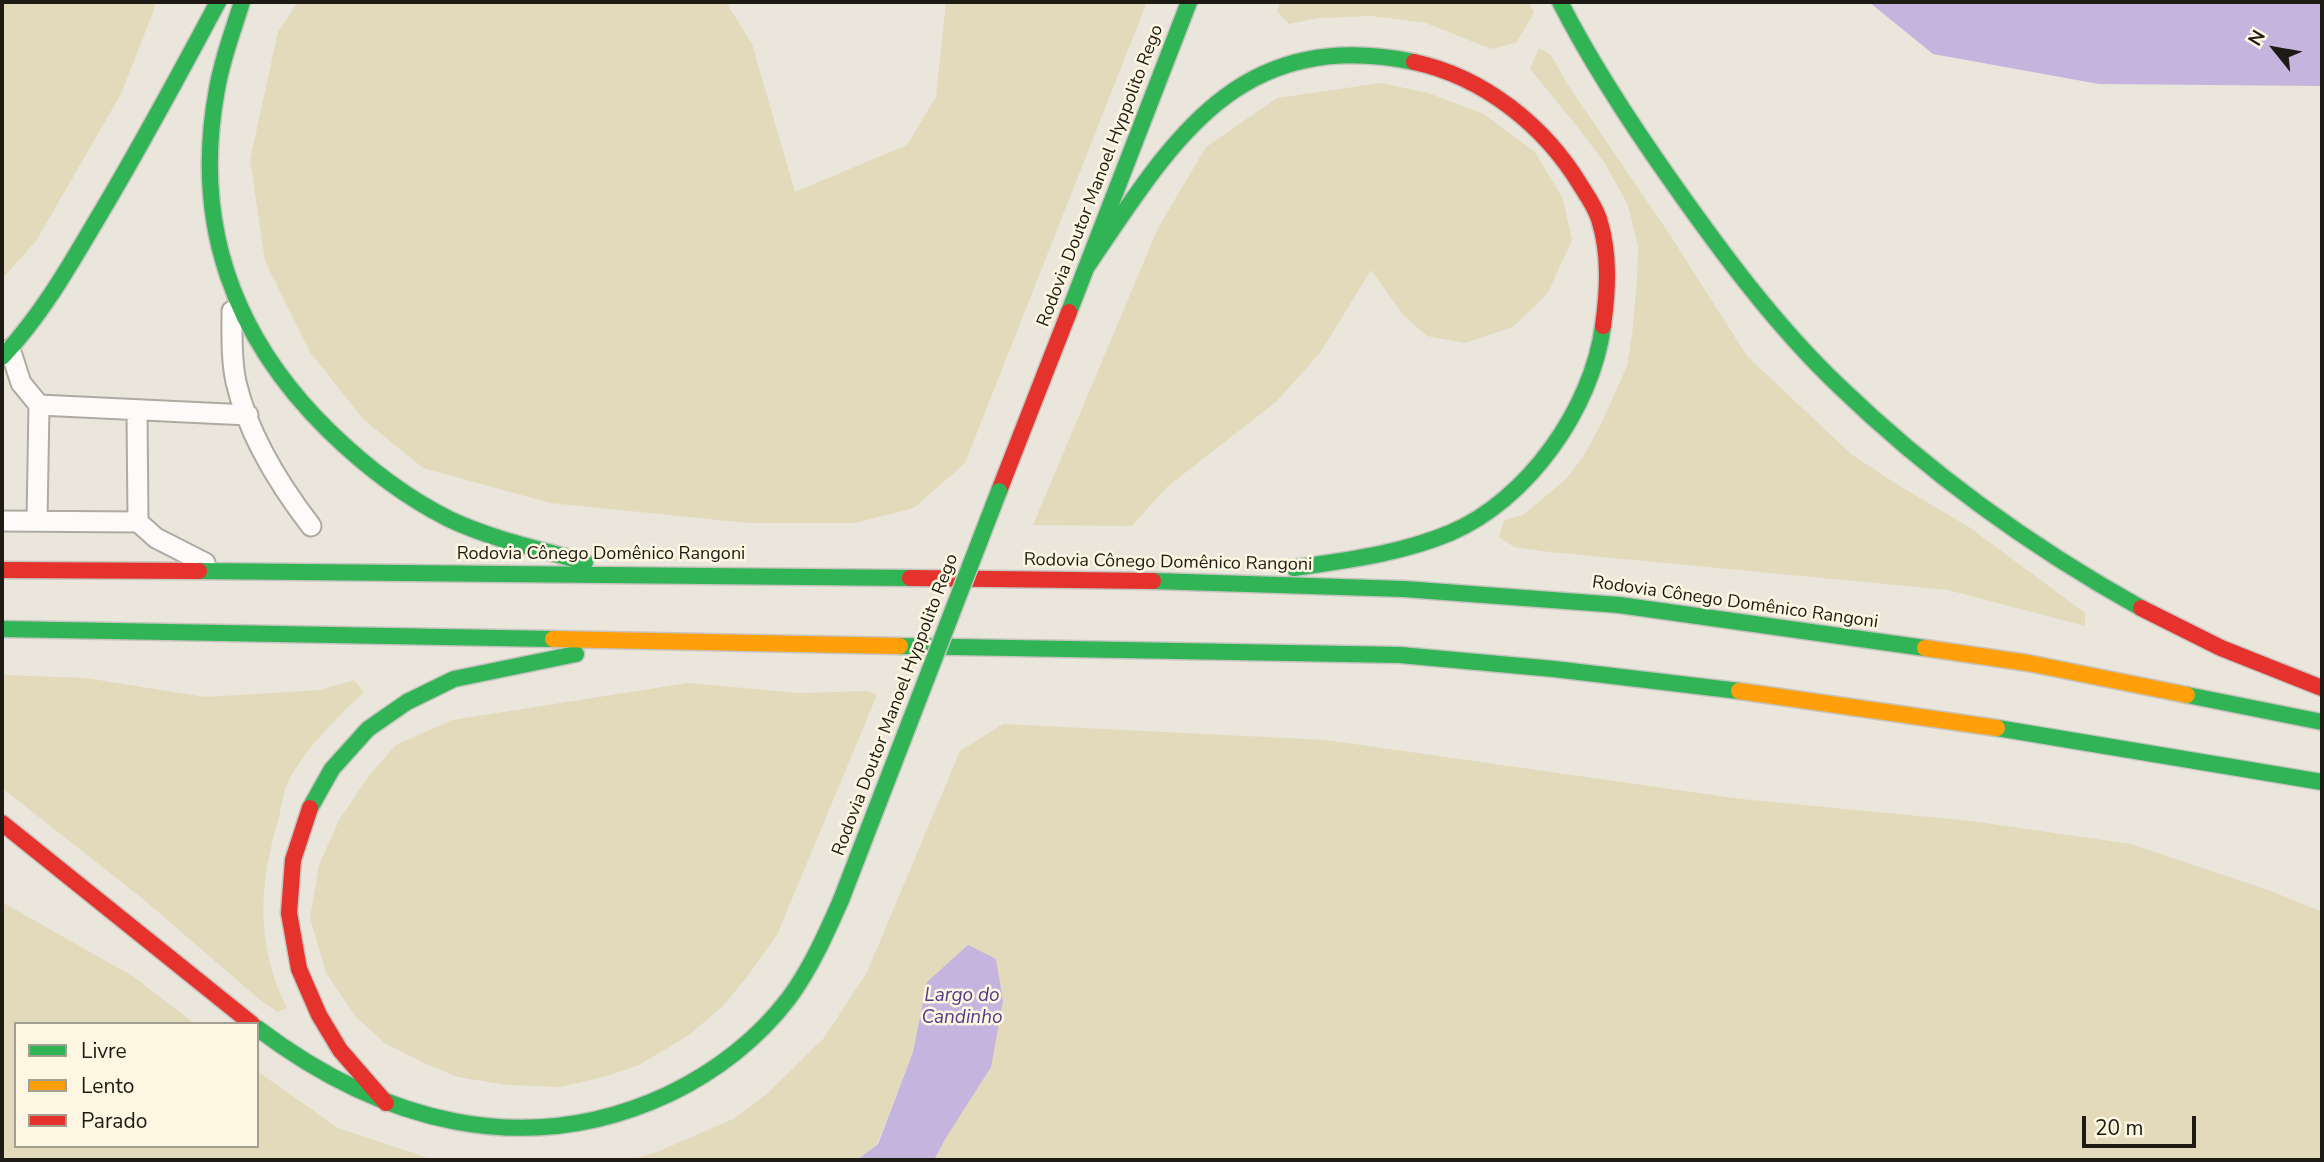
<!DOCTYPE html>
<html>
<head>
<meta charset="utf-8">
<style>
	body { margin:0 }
	#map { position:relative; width:2324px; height:1162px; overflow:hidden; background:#eae6db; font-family:"Nunito Sans",sans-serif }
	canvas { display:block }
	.frame { position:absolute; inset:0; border:4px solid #1d1b14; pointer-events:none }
	.legend { position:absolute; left:14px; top:1022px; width:245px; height:126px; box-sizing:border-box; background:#fdf7e2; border:2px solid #a39f90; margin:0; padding:9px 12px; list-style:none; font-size:21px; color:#1d1b14 }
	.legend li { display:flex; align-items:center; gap:14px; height:35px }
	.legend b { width:35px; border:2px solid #a39f90 }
	.north { position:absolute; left:2240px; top:14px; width:70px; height:70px; -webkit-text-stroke:5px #fdf7e2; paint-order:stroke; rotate:301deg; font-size:19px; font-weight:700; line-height:28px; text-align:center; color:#1d1b14 }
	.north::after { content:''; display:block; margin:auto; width:24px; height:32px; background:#1d1b14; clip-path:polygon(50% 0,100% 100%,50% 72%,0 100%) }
	.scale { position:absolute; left:2082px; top:1116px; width:114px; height:32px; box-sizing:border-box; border:4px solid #1d1b14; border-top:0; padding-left:9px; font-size:21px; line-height:24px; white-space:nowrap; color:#1d1b14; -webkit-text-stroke:5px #fdf7e2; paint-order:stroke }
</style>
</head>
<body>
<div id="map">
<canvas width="2324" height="1162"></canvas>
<div class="frame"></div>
<ul class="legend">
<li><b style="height:9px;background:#30b455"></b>Livre</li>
<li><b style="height:9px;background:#ff9f0a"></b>Lento</li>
<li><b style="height:9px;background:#e5322d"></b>Parado</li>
</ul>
<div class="north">N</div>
<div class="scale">20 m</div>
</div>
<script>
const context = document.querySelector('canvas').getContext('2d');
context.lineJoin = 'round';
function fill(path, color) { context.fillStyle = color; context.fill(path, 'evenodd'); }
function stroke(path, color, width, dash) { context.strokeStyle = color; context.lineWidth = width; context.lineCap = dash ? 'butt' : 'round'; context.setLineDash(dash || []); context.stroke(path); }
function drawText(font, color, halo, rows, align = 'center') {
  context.font = font + ' "Nunito Sans",sans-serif'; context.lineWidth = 5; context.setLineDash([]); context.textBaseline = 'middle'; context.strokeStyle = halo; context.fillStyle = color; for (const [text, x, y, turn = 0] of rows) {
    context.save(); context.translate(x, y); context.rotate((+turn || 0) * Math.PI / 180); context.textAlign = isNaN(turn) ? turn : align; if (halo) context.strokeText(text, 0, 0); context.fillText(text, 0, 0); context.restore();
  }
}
fill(new Path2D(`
	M2 2H157L121 94 36 241 2 279Z
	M298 2H726L752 44 795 192 907 145 936 97 946 2H1147L965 463 914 508 855 523H748L550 503 423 468 364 420 310 352 265 261 250 160 278 32Z
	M1280 2H1529L1534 13 1516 43 1491 49 1426 23 1371 16 1319 18 1289 24 1277 11Z
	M1539 48 1551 55 1568 85 1670 235 1747 356 1851 454 1898 485 1969 527 2085 613V626L1948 590 1550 552 1514 547 1499 537 1504 520 1523 515 1566 479 1583 457 1602 422 1627 366 1632 335 1637 281 1638 246 1628 205 1604 162 1576 125 1530 69Z
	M1381 83 1428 93 1484 114 1535 152 1563 199 1572 240 1548 293 1513 327 1465 343 1427 336 1403 315 1371 270 1320 353 1276 402 1167 487 1132 526 1033 525 1158 228 1206 147 1277 98Z
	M2 675 86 678 205 697 320 690 354 680 364 692C339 716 308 746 291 776 284 788 282 804 279 817 259 885 255 944 287 1008L278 1012 260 1000 143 899 2 788Z
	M688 683 799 693 867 691 877 695 777 935 747 977 723 1006 689 1035 639 1065 607 1076 560 1087 507 1085 458 1077 428 1065 386 1044 356 1017 326 973 310 918 319 865 339 820 368 777 396 745 452 720Z
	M1003 724 1326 740 1741 799 1971 821 2131 844 2271 891 2322 912V1160H934L947 1136 927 982 913 1052 877 1144 857 1160H629L657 1152 733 1119 768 1093 824 1038 867 972 960 751Z
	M2 902 134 977 195 1024H16V1146H257V1071L338 1128 434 1160H2Z`), '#e3dabc');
fill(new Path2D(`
	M1869 2H2322V86L2099 84 1933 54Z
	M968 945 996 959 1003 1001 991 1067 947 1136 934 1160H857L878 1144 913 1052 927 982Z`), '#c4b4de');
const lane = new Path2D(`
	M232 311C232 334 231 359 236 382 248 434 278 483 311 526
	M10 349 21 383 39 405 248 415
	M137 410 138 522
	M2 521 138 522 156 538 205 563
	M37 521 39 405`);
const fast = new Path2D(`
	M242 2C233 31 222 59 217 89 192 223 233 337 329 431 364 465 405 497 449 519 491 539 539 549 585 562
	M1560 2C1592 65 1631 124 1672 182 1722 253 1776 326 1839 386 1929 473 2033 548 2141 608
	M1086 268C1172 142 1236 26 1414 62
	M1069 312 1189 2
	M2 357C39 318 66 272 93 226 137 153 178 77 218 2
	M1294 568C1348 560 1399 554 1450 533 1528 500 1592 408 1603 326
	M199 571 910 578
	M1153 581 1404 589 1619 605 1925 648
	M2 629 553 639
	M900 646 1400 655 1554 669 1739 691
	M2187 695 2322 722
	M1997 728 2322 782
	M310 808 332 769 368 729 407 702 454 679 576 654
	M257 1028C380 1121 524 1162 669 1094 715 1072 758 1039 789 998 811 968 826 934 841 900`);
const slow = new Path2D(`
	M553 639 900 646
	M1925 648 2028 663 2187 695
	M1739 691 1997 728`);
const jam = new Path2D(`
	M1414 62C1484 77 1545 126 1581 186 1588 197 1595 207 1599 219 1610 254 1608 290 1603 326
	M999 491 1069 312
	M2 570 199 571
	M910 578 1153 581
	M2141 608 2221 648 2322 688
	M310 808 293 860 289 913 299 969 319 1015 340 1050 386 1103
	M2 823 252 1024`);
stroke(lane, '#adaaa2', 23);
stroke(fast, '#c6c4bf', 19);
stroke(slow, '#c6c4bf', 19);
stroke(jam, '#c6c4bf', 19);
stroke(lane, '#fcfbfa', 19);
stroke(fast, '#30b455', 16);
stroke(slow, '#ff9f0a', 16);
stroke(jam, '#e5322d', 16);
const fastBridge = new Path2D(`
	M841 900 999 491`);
stroke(fastBridge, '#c6c4bf', 19, []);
stroke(fastBridge, '#30b455', 16);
drawText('18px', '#1d1b14', '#fdf7e2', [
	["Rodovia Doutor Manoel Hyppolito Rego",1101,176,-69],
	["Rodovia Cônego Domênico Rangoni",601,555],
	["Rodovia Cônego Domênico Rangoni",1168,563,1],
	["Rodovia Cônego Domênico Rangoni",1735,603,8],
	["Rodovia Doutor Manoel Hyppolito Rego",896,705,-69]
]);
drawText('italic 19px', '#583987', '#fdf7e2', [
	["Largo do",962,996],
	["Candinho",962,1018]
]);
</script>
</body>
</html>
